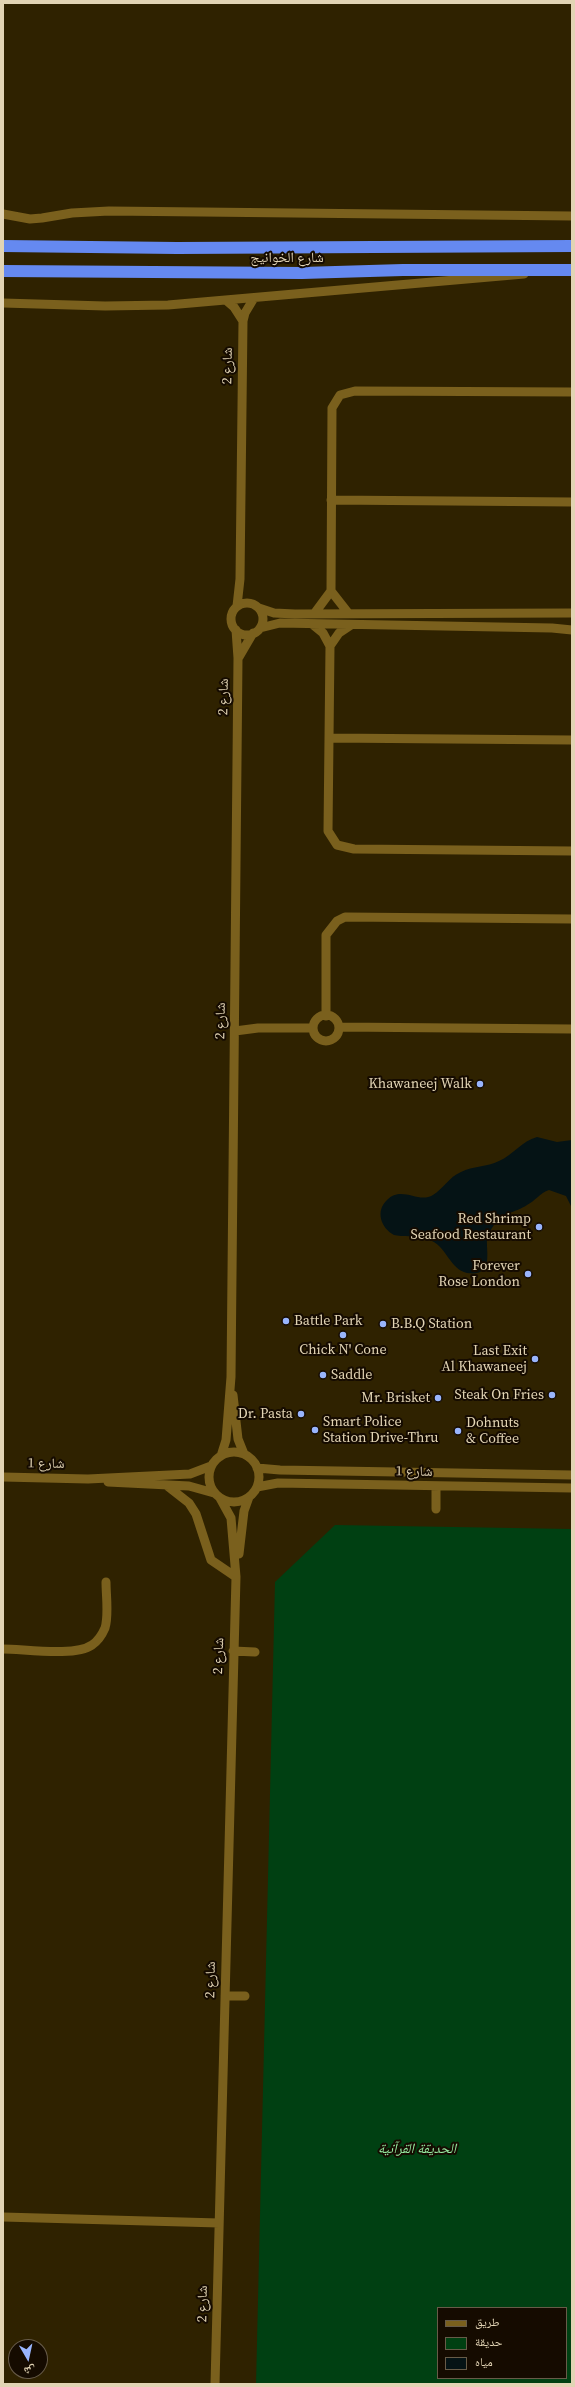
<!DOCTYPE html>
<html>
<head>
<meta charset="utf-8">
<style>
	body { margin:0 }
	#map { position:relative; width:575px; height:2387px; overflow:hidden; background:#2f2200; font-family:"Source Serif 4","Noto Naskh Arabic",serif }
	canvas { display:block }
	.frame { position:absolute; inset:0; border:4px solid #e2d4b4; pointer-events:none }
	.legend { position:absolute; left:437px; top:2307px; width:130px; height:72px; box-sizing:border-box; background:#150b00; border:1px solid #675b48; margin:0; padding:5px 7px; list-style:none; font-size:12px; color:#e2d4b4 }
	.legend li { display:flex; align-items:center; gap:8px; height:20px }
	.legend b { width:20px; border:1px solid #675b48 }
	.north { position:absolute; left:8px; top:2339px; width:40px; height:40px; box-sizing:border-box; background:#150b00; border:1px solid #675b48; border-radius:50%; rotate:171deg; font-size:11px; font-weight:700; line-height:16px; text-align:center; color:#e2d4b4 }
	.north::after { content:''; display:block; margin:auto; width:14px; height:18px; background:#99b5fd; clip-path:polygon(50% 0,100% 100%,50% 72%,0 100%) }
</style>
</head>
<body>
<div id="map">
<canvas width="575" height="2387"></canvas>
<div class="frame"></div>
<ul class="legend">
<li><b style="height:5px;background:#7a601d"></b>طريق</li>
<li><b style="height:11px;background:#004012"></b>حديقة</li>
<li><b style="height:11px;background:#051315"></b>مياه</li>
</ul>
<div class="north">ش</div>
</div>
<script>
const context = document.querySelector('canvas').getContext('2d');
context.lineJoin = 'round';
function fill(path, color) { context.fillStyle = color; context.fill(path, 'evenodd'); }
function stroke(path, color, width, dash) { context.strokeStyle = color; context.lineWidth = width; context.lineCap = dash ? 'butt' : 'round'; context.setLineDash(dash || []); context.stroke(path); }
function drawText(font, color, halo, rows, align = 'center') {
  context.font = font + ' "Source Serif 4","Noto Naskh Arabic",serif'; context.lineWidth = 4; context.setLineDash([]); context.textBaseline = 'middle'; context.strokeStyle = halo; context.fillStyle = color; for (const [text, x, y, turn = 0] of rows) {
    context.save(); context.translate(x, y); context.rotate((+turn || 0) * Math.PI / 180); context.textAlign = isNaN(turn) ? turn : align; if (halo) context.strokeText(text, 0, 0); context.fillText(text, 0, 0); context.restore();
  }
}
fill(new Path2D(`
	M335 1525 572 1529V2384H256L275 1582ZM438 2308H566V2378H438Z`), '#004012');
fill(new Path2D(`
	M537 1137 557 1142 572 1140V1208L566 1196 549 1190C540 1193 535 1201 527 1205 515 1213 503 1212 494 1225 491 1229 488 1234 487 1239 486 1253 494 1277 467 1273 450 1269 447 1248 432 1241 420 1234 407 1238 394 1235 381 1228 375 1211 387 1200 402 1185 418 1204 433 1195 443 1189 449 1177 461 1172 473 1166 487 1167 499 1161 513 1155 522 1141 537 1137Z`), '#051315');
stroke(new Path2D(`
	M3 214 30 219 42 218 72 213 109 211 572 216
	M227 301 234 307 243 321
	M3 303 105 306 168 305 524 274
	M331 500 572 502
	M331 591 349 614
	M231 619a16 16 0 1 1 32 0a16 16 0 1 1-32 0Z
	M237 606 240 579 243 321 245 313 254 298
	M259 608 274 613 295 614 572 613
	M314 614 331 591 332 408 340 395 355 391 572 392
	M312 624 323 633 330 646 328 831 337 845 354 849 572 851
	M260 628 280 623 552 628 572 630
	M330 646 339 633 351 625
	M239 657 253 633
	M329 738 572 740
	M313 1028a13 13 0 1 1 26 0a13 13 0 1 1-26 0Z
	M326 1016V935L337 921 345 917 572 919
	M339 1027 572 1029
	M235 1031 258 1028H313
	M233 1395 238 1439 244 1454
	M209 1477a25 25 0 1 1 50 0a25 25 0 1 1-50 0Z
	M221 1456 226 1440 231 1377 238 658 236 630
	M257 1468 280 1470 572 1475
	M3 1477 88 1479 190 1474 211 1466
	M108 1482 189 1486 214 1493
	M166 1485 189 1503 196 1514 211 1560 236 1577
	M436 1486V1509
	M257 1487 278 1483 572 1488
	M239 1554 244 1511 249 1497
	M3 1649C24 1649 75 1657 92 1645 98 1641 102 1635 105 1628 109 1615 106 1596 106 1582
	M233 1651 255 1652
	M225 1996H245
	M3 2217 219 2223
	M215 2384 236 1577 231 1518 220 1498`), '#7a601d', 9);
stroke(new Path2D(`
	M3 246 177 248 572 246
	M3 271 302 273 403 270H572`), '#6589f0', 12);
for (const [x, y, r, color] of [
	[480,1084,4,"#99b5fd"],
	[539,1227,4,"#99b5fd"],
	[528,1274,4,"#99b5fd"],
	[286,1321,4,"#99b5fd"],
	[383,1324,4,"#99b5fd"],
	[343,1335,4,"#99b5fd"],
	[535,1359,4,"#99b5fd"],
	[323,1375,4,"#99b5fd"],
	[552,1395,4,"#99b5fd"],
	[438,1398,4,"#99b5fd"],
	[301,1414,4,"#99b5fd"],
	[315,1430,4,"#99b5fd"],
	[458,1431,4,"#99b5fd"]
]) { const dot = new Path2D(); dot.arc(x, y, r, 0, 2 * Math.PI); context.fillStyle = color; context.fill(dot); stroke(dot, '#150b00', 1.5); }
drawText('14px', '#e2d4b4', '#150b00', [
	["شارع الخوانيج",287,258],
	["شارع 2",228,366,-89],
	["شارع 2",224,697,-89],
	["شارع 2",221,1021,-89],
	["شارع 1",46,1464,1],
	["شارع 1",414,1472,1],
	["شارع 2",219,1656,-88],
	["شارع 2",211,1980,-89],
	["شارع 2",203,2304,-89]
]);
drawText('14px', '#e2d4b4', '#150b00', [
	["Khawaneej Walk",472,1084],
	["Red Shrimp",531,1219],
	["Seafood Restaurant",531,1235],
	["Forever",520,1266],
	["Rose London",520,1282],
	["Battle Park",294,1321,"left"],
	["B.B.Q Station",391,1324,"left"],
	["Chick N' Cone",343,1350,"center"],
	["Last Exit",527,1351],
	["Al Khawaneej",527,1367],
	["Saddle",331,1375,"left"],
	["Steak On Fries",544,1395],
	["Mr. Brisket",430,1398],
	["Dr. Pasta",293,1414],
	["Smart Police",323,1422,"left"],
	["Station Drive-Thru",323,1438,"left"],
	["Dohnuts",466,1423,"left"],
	["& Coffee",466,1439,"left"]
], 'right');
drawText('italic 14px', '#97eca2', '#150b00', [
	["الحديقة القرآنية",417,2149]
]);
</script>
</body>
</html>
